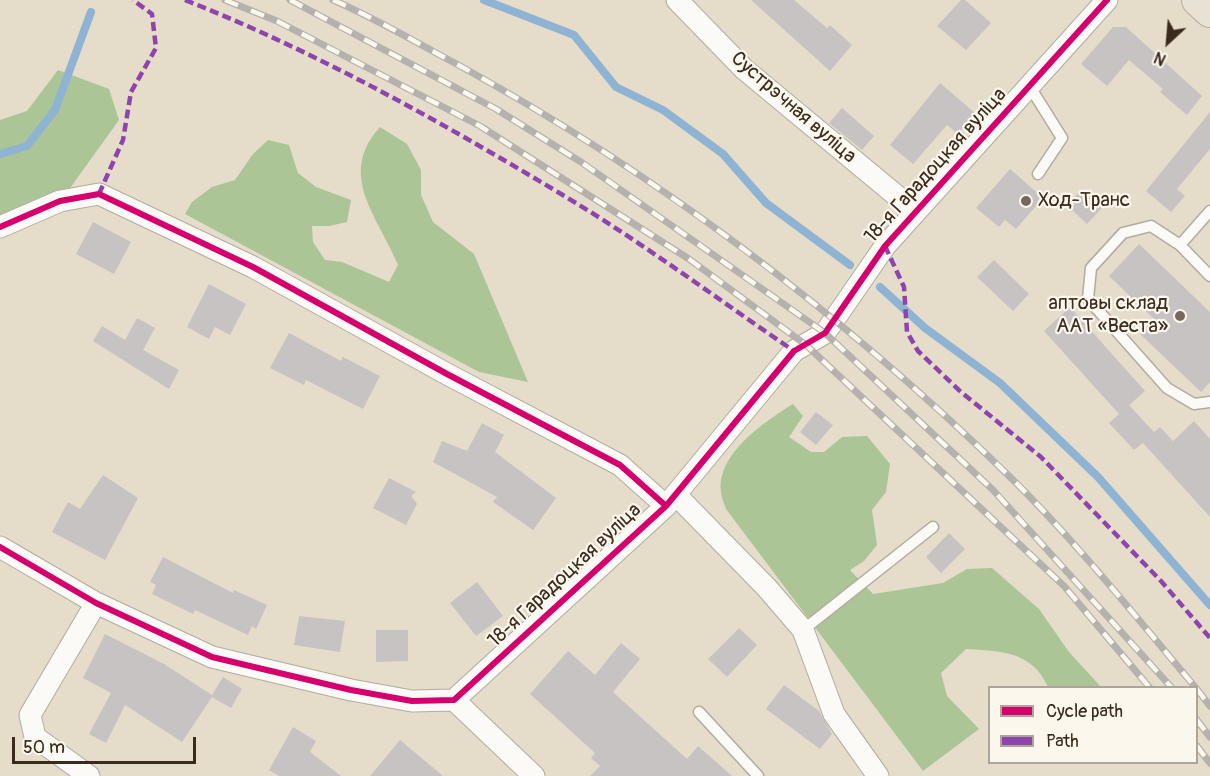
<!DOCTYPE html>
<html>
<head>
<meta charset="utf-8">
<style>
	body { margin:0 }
	#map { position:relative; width:1210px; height:776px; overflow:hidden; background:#e5dcca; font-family:Pangolin,sans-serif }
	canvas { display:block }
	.legend { position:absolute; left:988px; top:686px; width:210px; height:78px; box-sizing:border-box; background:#fbf7ec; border:2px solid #aea59a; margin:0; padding:8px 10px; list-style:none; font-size:18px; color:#3b2a1e }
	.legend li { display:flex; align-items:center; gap:12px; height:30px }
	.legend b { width:30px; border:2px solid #aea59a }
	.north { position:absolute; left:1138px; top:12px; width:60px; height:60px; -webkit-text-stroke:4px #fbf7ec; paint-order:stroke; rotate:206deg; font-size:16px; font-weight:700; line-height:24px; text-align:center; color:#3b2a1e }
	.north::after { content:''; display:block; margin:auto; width:21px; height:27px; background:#3b2a1e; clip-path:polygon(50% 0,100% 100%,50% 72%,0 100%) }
	.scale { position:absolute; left:12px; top:737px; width:184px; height:27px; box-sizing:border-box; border:3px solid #3b2a1e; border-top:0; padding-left:8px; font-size:18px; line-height:21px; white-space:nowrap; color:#3b2a1e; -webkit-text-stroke:4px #fbf7ec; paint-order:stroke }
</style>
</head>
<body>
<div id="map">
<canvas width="1210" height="776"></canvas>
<ul class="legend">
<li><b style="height:8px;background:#d6006c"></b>Cycle path</li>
<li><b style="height:8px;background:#8e44ad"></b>Path</li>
</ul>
<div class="north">N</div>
<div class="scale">50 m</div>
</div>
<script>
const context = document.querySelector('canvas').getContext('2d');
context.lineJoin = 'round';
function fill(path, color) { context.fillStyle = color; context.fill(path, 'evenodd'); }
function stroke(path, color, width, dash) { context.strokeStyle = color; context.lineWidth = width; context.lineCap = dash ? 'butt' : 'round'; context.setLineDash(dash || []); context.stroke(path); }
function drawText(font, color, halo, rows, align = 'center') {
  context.font = font + ' Pangolin,sans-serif'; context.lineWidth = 4.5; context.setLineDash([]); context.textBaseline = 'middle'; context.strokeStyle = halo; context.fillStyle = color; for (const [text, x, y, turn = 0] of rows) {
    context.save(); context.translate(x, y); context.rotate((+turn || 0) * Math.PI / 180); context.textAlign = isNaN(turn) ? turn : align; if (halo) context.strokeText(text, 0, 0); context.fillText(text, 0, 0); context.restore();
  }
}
fill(new Path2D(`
	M58 70 109 89 119 120 65 195 0 215V120L27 111Z
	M380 127 407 144 421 170V195L433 222 474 254 528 382 479 372 185 214 192 202 212 187 235 180 253 154 268 140 289 145 298 173 316 187 351 200 347 222 329 226H312L313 242 325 260 342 262 389 282 398 265C379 218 336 175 380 127Z
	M793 404 803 416 789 437 811 452H824L842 437 867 436 890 464 886 492 872 510 877 545 864 561 850 570 873 594 943 583 967 569 992 568 1039 609 1069 652 1101 687H1048C1032 651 1001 651 966 649L941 673 947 696 979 729 923 771 726 509C724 503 721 497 721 491 717 453 766 421 793 404Z`), '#abc597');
stroke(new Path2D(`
	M484 0 574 35 616 87 663 110 723 154 766 203 850 265
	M0 154 27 146 55 110 91 12
	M880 287 925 328 1000 383 1098 477 1210 605`), '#8eb3d3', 8);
fill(new Path2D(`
	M751 0H794L827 28 830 25 852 45 830 71Z
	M961 0H965L991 23 966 50 937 26Z
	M1113 27H1126L1202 96 1187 115 1160 92 1163 89 1129 60 1107 86 1081 64Z
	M940 83 975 113 958 134 947 125 913 164 890 145Z
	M842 108 874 136 862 150 829 123Z
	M1210 112V149L1177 189 1185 196 1171 212 1146 191Z
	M1010 169 1043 198 1016 229 1005 220 999 227 976 208Z
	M1082 189 1102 208 1087 224 1067 205Z
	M93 222 131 242 114 274 76 254Z
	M1139 244 1210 312V382L1201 392 1140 334 1154 319 1109 276Z
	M994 260 1029 294 1013 311 977 277Z
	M209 284 246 304 230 335 215 327 209 339 187 327Z
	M1070 307 1145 391 1119 414 1044 331Z
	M137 318 155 328 143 350 179 370 169 389 93 341 102 326 125 340Z
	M289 333 341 361 343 357 380 376 363 409 306 380 304 385 270 368Z
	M1129 405 1154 432 1160 427 1173 441 1194 421 1210 439V517L1143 443 1134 450 1109 423Z
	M816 412 833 425 816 445 800 432Z
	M482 423 504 435 495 452 556 498 533 530 493 502 497 497 433 462 442 441 467 451Z
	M103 475 138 498 105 560 52 532 68 502 80 509Z
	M389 478 416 492 411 496 417 504 406 525 373 508Z
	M949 533 965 549 941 573 926 557Z
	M163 557 233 593 234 590 267 605 256 629 252 626 248 635 195 610 193 614 152 594 156 585 150 582Z
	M477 582 503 616 476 636 450 603Z
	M299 616 345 621 340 652 294 645Z
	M739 628 757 645 727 677 708 659Z
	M376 630H408V661L376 662Z
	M105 634 164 664 212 695 223 677 242 689 231 708 212 697 182 742 125 705 106 743 89 734 111 693 83 678Z
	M621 643 640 659 613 692 687 759 698 746 732 776H590L600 766 591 758 595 753 530 694 568 651 595 675Z
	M784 685 819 711 832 734 820 749 766 709Z
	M293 727 316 741 310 752 341 776H279L269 770Z
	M400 740 443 776H370Z`), '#c8c3c3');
const lane = new Path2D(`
	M1030 87 1062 138 1038 174
	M1180 245 1210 211
	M1210 276 1180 245 1151 226 1123 233 1091 268 1088 299 1167 388 1194 404 1210 402
	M803 630 933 527
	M699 712 758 776`);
const street = new Path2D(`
	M677 0 744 69 915 211
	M0 227 60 201 99 194 253 267 447 374 620 465 666 506
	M676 495 767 588 803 630 834 714 878 776
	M0 547 96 603 212 657 351 690 412 701 454 700 666 506 794 351 825 333 885 246 1107 0
	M454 700 534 776
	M89 776 35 737 30 715 96 603`);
const primary = new Path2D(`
	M1198 0 1210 11`);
stroke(lane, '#b2ab9f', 13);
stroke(street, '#b2ab9f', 23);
stroke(primary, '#b2ab9f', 34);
stroke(lane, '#fbfaf7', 10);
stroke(street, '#fbfaf7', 21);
stroke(primary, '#e9e1d4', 32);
const rail = new Path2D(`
	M225 0 277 21 480 126 689 259 806 345 1064 586 1150 688
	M290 0 496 109 581 162 825 333 993 490 1172 688
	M333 0C377 19 419 44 462 67 660 176 844 316 1007 474 1075 540 1135 616 1196 688
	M1196 688 1210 706
	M1196 719 1210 737
	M1196 745 1210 763`);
stroke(rail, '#b5b2ae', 7);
stroke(rail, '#fbf7ec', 4.5, [14]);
stroke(new Path2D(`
	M185 0C322 54 450 127 576 203 651 249 722 302 794 351
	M99 194 123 140 131 92 156 48 152 14 133 0
	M885 246 904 287 907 332 918 351 961 392 1041 457 1161 581 1210 638`), '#8e44ad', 4.5, [9, 4.5]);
stroke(new Path2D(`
	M0 227 60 201 99 194 253 267 447 374 620 465 666 506
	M0 547 96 603 212 657 351 690 412 701 454 700 666 506 794 351 825 333 885 246 1107 0`), '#d6006c', 6);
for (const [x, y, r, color] of [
	[1026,201,6,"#76685a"],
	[1180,316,6,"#76685a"]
]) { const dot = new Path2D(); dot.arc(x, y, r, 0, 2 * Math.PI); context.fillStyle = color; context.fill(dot); stroke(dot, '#fbf7ec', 2); }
drawText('20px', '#3b2a1e', '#fbf7ec', [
	["Сустрэчная вуліца",793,108,41],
	["18-я Гарадоцкая вуліца",936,166,-48],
	["18-я Гарадоцкая вуліца",565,576,-43]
]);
drawText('20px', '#3b2a1e', '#fbf7ec', [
	["Ход-Транс",1038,201],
	["аптовы склад",1168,304,"right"],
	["ААТ «Веста»",1168,327,"right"]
], 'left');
</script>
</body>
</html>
